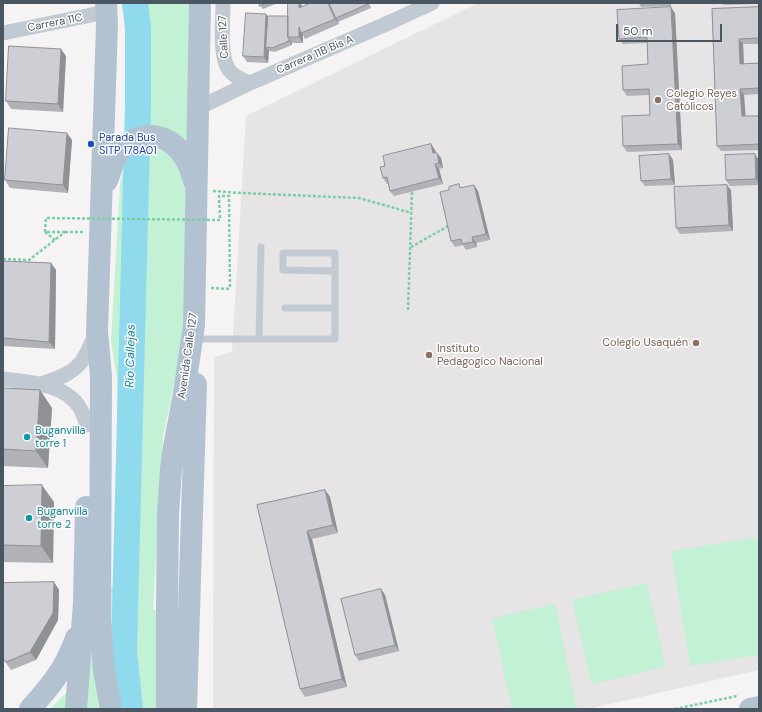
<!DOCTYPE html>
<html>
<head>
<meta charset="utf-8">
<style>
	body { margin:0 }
	#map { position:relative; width:762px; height:712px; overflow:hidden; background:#f5f3f3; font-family:"DM Sans",sans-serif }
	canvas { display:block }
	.frame { position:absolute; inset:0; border:4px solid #4a5661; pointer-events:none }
	.scale { position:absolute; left:616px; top:24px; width:106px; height:18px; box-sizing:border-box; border:2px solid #4a5661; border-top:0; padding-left:5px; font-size:12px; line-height:14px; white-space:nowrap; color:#4a5661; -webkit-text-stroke:3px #fff; paint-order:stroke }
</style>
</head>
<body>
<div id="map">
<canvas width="762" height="712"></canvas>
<div class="frame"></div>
<div class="scale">50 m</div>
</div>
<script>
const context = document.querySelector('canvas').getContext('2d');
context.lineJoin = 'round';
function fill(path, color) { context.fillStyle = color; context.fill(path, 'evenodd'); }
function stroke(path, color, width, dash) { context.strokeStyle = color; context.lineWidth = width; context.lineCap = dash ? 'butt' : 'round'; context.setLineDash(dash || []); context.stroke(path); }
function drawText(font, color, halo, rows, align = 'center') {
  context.font = font + ' "DM Sans",sans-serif'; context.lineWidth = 3; context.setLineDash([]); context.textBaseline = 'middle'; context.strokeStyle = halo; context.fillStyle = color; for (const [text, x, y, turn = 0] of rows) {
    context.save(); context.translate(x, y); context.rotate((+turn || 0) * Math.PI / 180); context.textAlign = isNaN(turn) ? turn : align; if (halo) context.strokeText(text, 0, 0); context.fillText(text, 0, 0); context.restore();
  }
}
fill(new Path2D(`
	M478 3H759V670L588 709H213L214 357 232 352 246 116Z`), '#e6e4e5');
fill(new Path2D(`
	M145 3H190L187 142H184L143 130 146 63 147 15Z
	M148 150H158L169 152 191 185 183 339 163 437 153 610 178 609 176 709H84L93 589 117 586V380L111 340 120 186 123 168 133 155Z
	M759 537V655L690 666 671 551Z
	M647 583 666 667 591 684 572 600Z
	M555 604 577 709H512L492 618Z
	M67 692 68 709H50Z`), '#c3f1d5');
stroke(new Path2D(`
	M130 709 124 651 138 104V28L135 3`), '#90daee', 26);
stroke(new Path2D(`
	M213 191 241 193 359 198 412 213
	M45 232 55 240
	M65 232H84
	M411 247 450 225
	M3 259 29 260 65 232
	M211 288 230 289
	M408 310 412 192
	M675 709 737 696`), '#7ad0a6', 2.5, [3, 2]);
stroke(new Path2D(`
	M285 308H335
	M194 339H335V253H283V270L335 271
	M259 339 261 247`), '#c1cad2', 7);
stroke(new Path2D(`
	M223 3C223 20 219 56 229 70 234 77 243 80 250 83
	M3 33 106 12
	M198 108 250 83 386 24 432 3
	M3 379C28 382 65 383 80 408 83 413 85 420 87 425
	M41 384C57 379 75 373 84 358 89 350 92 340 97 332`), '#c1cad2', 15);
stroke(new Path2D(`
	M106 3 107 24 97 331 101 377 100 619 104 670 111 709
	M107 181C111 171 113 158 121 150 141 128 170 133 185 158 189 165 192 173 194 181
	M30 709C41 697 52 684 61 670 67 660 72 649 76 638
	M76 709 84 603 86 507
	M167 709V607L168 514 171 469 173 453 184 393 194 325 200 3
	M186 709 196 384
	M750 709 759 707`), '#b3c2d1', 22);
stroke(new Path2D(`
	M65 232H45L46 218 220 220 219 196H229L230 289`), '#7ad0a6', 2.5, [3, 2]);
fill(new Path2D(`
	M259 3H278L263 9Z
	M369 3 371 8 338 22 337 20 339 24 305 39 303 35V43H292V45L275 52 269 51 268 63 247 62 243 56 268 16H288L303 6Z
	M639 3H671V6L641 7Z
	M722 3H754V4L724 5Z
	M759 7V44H743L744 64 759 63V94L744 95 745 116H759V150L721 151 717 146 712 9Z
	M675 13 682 150 627 152 623 146 650 115 649 95 627 96 623 90 648 64 647 43 623 44 619 39Z
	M66 56 63 112 11 109 6 101Z
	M67 133 72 140 68 193 10 188 5 180Z
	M431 144 435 150 436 153 441 158 443 168 439 169 443 184 394 196 390 191 388 184H387L383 178 385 166Z
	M669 154 673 160 675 185 645 186 641 181Z
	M759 160V185L730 186 726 180Z
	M461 188 478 191 490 240 476 243 477 247 466 250 463 245 455 247 451 241Z
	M731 190 733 231 680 234 676 228Z
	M3 261 51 263 56 270 55 349 3 346Z
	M3 388 40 390 52 408 48 468 3 466Z
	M3 486 54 502 53 563 3 562Z
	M325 490 330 497 338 533 312 539 347 687 305 697 300 689 257 505Z
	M54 582 59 590 58 620 36 660 11 670 3 659V583Z
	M381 589 385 595 399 651 359 661 355 655Z`), '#b0b2b7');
fill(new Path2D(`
	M299 3H300L303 7 299 8Z
	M328 3H330L336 18 339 24 335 19Z
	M671 7 675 13 682 150 678 144Z
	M266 14 270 20 266 47 269 51 268 63 264 57Z
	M299 27 303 35V43L299 37Z
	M289 39 292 43V45L289 41Z
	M739 39 743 44 744 70 740 64Z
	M61 49 66 56 63 112 58 104Z
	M740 89 744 95 746 122 742 116Z
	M67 133 72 140 68 193 63 185Z
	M431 144 435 150 437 159 433 153Z
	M437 153 441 158 443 168 439 163Z
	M669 154 673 160 675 185 671 179Z
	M755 154 759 160V183L756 179Z
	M435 164 439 169 443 184 439 178Z
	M474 185 478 191 490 240 486 234Z
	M727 185 731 190 733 231 729 225Z
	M472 237 476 243 477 247 473 242Z
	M51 263 56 270 55 349 49 342Z
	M40 390 52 408 48 468 36 451Z
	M42 485 54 502 53 563 41 546Z
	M325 490 330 497 338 533 333 525Z
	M307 531 312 539 347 687 342 679Z
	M54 582 59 590 58 620 36 660 30 652Z
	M381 589 385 595 399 651 395 645Z`), '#909195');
const building = new Path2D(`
	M259 3H266L260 6Z
	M288 3H299V8L310 3H328L335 19 301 33 299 27V37H288Z
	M329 3H367L368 4 336 18Z
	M671 7 678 144 623 146 622 116 650 115 649 89 623 90 622 66 648 64 647 37 619 39 617 10Z
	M759 7V38L739 39 740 64 759 63V88L740 89 742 116H759V144L717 146 712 9Z
	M246 13 266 14 264 57 243 56Z
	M268 16H288V37L289 39V41L272 48 266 47Z
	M9 46 61 49 58 104 6 101Z
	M9 128 67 133 63 185 5 180Z
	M431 144 433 153H437L439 163 435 164 439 178 390 191 387 177 383 178 380 167 385 166 383 156Z
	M669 154 671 179 641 181 639 156Z
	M755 154 756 179 726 180 725 155Z
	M459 184 460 188 474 185 486 234 472 237 473 242 462 244 461 239 451 241 440 192 449 190V187Z
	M727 185 729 225 676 228 674 187Z
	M3 261 51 263 49 342 3 338Z
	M3 388 40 390 36 451 3 449Z
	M42 485 41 546 3 545V486Z
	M325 490 333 525 307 531 342 679 300 689 257 505Z
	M54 582 53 613 30 652 6 662 3 659V583Z
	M381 589 395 645 355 655 341 599Z`);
fill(building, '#cdcfd5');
stroke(building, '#909195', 1);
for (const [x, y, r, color] of [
	[658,100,4,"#8d6e63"],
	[91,144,4,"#1a4fb4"],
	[696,343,4,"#8d6e63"],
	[429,355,4,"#8d6e63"],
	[27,437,4,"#0f9aa8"],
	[29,518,4,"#0f9aa8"]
]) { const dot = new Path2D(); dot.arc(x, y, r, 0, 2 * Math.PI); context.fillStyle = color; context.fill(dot); stroke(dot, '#fff', 1.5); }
drawText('11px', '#4a5661', '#fff', [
	["Carrera 11C",55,23,-11],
	["Calle 127",224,37,-93],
	["Carrera 11B Bis A",315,55,-23],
	["Avenida Calle 127",188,356,-82]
]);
drawText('11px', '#785e54', '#fff', [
	["Colegio Reyes",666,94],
	["Católicos",666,107],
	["Colegio Usaquén",688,343,"right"],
	["Instituto",437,349],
	["Pedagogico Nacional",437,362]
], 'left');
drawText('11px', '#164399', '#fff', [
	["Parada Bus",99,138],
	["SITP 178A01",99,151]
], 'left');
drawText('11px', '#0d838f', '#fff', [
	["Buganvilla",35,431],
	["torre 1",35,444],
	["Buganvilla",37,512],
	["torre 2",37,525]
], 'left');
drawText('italic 12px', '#0c7c9b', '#fff', [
	["Río Callejas",131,356,-89]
]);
</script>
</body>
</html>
